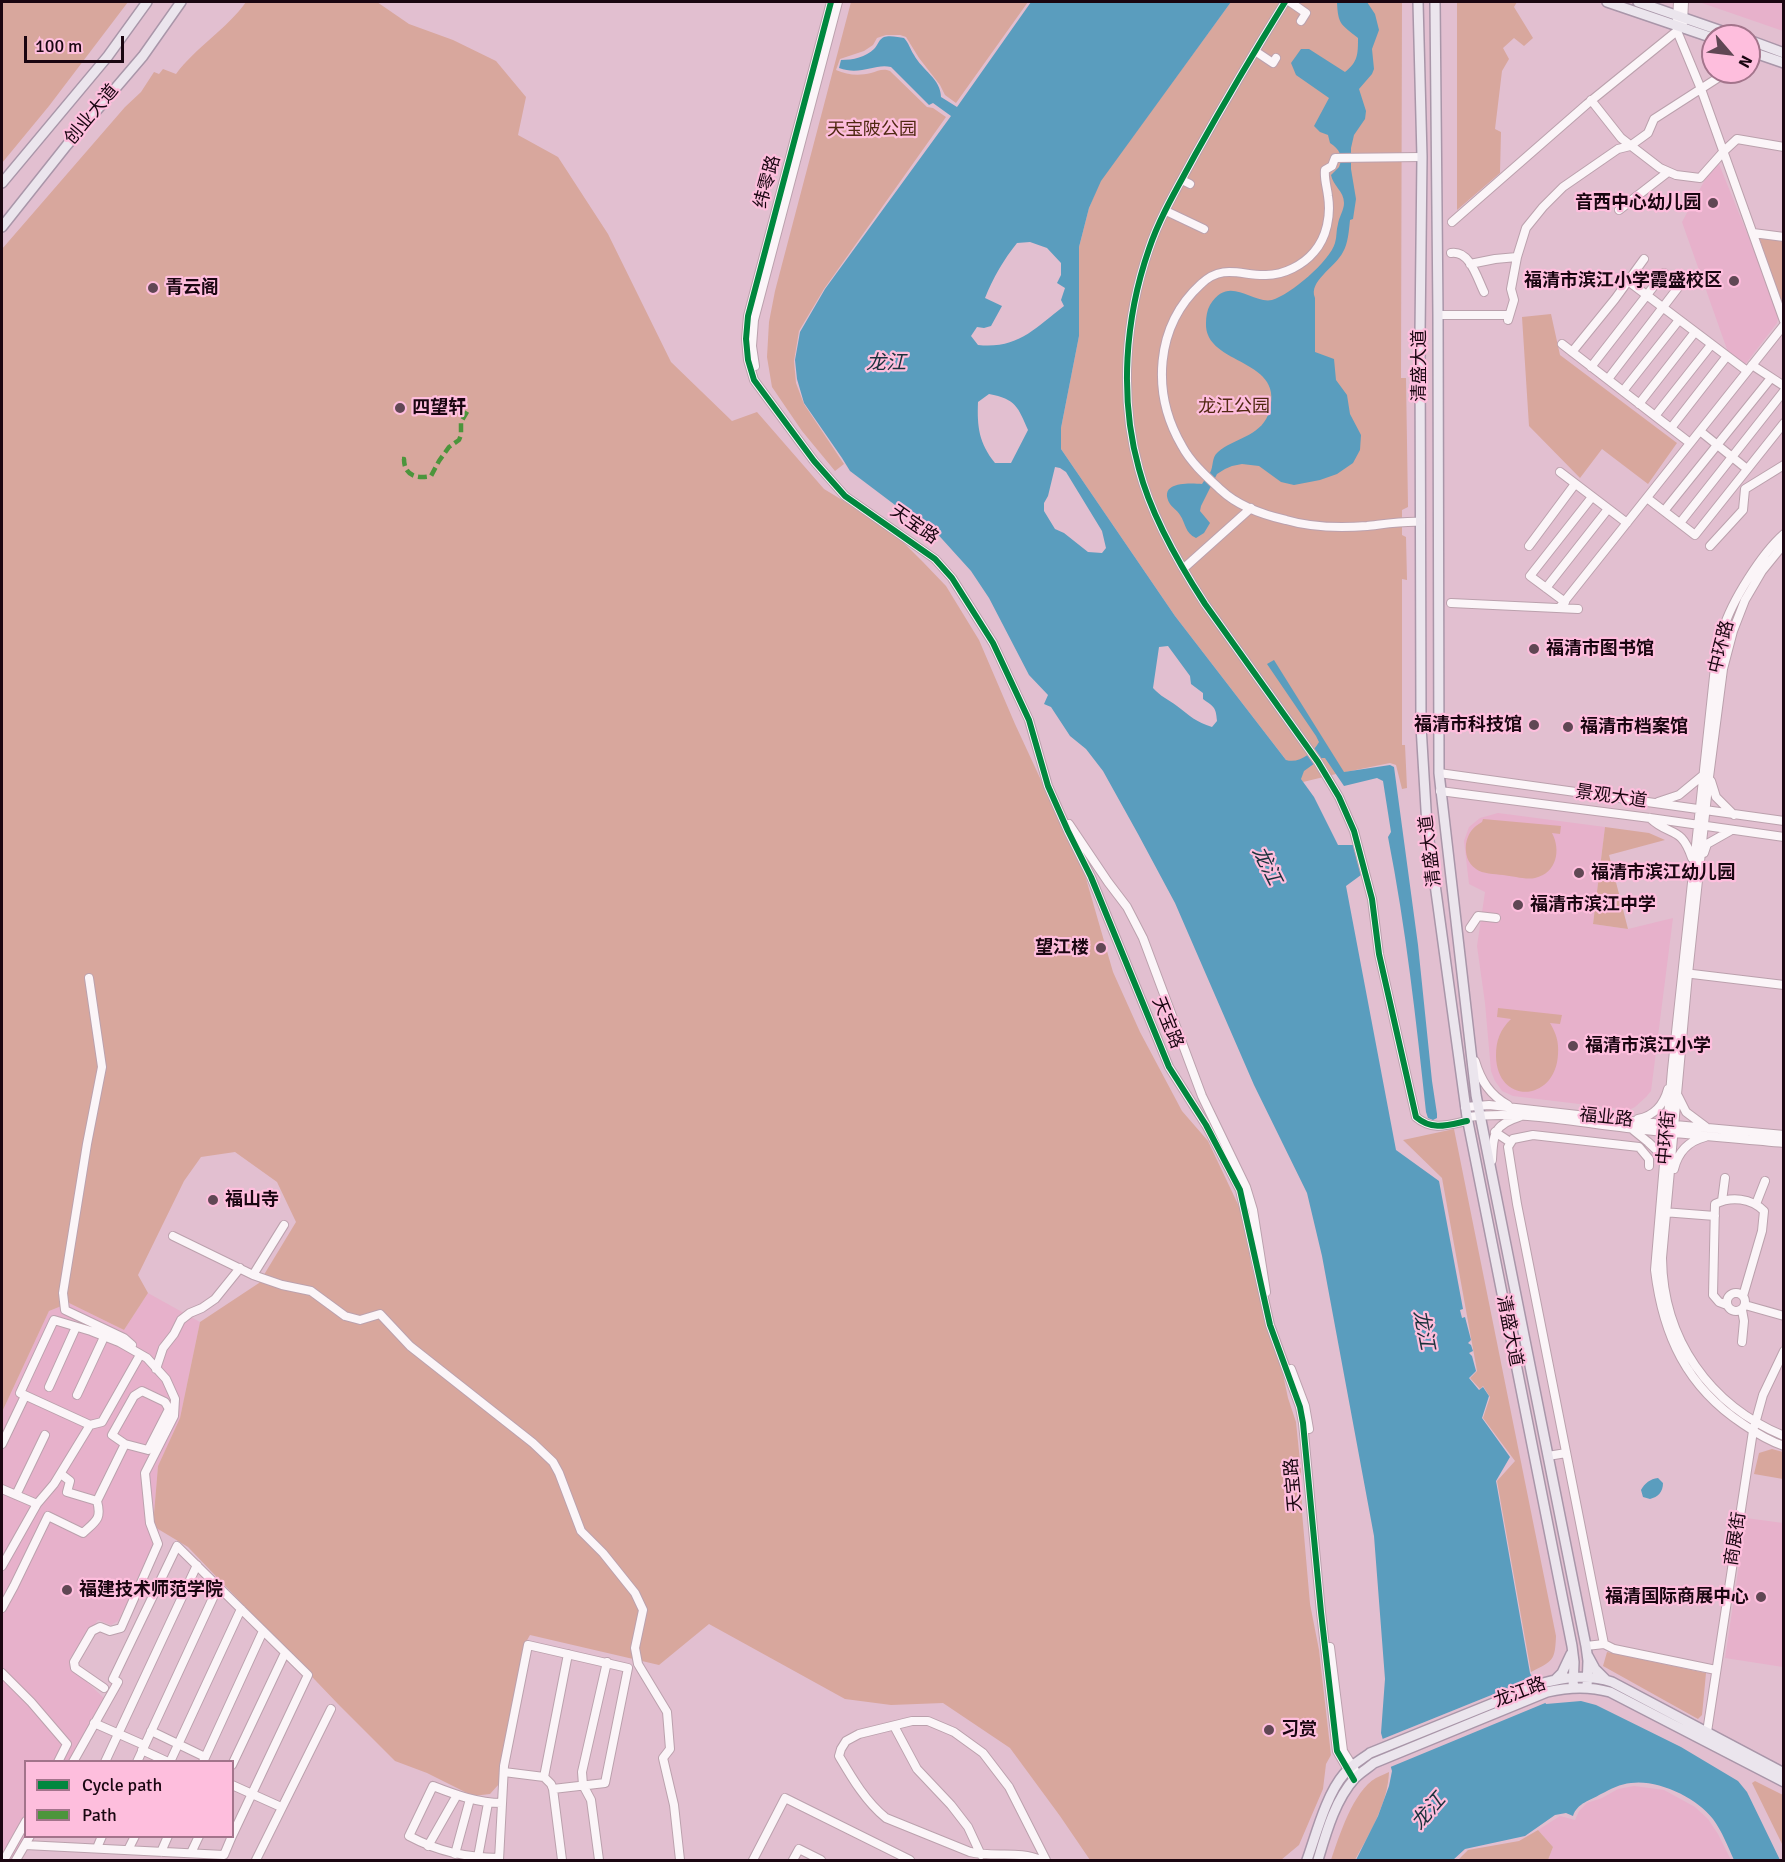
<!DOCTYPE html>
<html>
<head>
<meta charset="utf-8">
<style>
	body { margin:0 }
	#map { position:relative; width:1785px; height:1862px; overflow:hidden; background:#e2bfd0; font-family:Signika,sans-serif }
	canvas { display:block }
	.frame { position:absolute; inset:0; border:3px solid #1a0611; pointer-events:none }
	.legend { position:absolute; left:24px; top:1760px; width:210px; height:78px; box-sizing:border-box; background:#febedd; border:2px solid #a3748b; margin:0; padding:8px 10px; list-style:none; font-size:18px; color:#1a0611 }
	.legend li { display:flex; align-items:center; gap:12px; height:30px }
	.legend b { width:30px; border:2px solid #a3748b }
	.north { position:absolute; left:1701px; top:24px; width:60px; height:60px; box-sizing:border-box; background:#febedd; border:2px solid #a3748b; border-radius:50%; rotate:118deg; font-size:16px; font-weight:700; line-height:24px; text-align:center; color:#1a0611 }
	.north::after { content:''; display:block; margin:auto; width:21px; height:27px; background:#604754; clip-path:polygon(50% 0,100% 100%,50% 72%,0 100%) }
	.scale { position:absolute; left:24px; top:36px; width:100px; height:27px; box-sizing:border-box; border:3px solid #1a0611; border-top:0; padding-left:8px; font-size:18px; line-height:21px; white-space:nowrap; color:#1a0611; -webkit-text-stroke:4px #febedd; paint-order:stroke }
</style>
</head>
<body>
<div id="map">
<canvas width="1785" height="1862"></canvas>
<div class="frame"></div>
<ul class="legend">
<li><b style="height:8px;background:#00873e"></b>Cycle path</li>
<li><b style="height:8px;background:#4c953c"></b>Path</li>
</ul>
<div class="north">N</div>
<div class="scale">100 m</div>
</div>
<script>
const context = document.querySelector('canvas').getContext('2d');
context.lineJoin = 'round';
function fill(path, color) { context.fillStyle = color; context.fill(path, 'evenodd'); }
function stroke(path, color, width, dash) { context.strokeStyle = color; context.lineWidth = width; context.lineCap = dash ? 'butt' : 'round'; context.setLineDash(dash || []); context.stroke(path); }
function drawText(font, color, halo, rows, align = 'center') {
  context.font = font + ' Signika,"Noto Sans SC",sans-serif'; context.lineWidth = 4.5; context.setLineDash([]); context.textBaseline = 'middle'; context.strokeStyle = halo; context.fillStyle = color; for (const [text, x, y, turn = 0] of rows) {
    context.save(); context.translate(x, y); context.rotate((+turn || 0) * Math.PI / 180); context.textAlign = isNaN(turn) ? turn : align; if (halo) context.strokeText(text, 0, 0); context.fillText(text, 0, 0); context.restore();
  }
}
fill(new Path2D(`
	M1699 2H1783V31Z
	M1719 164 1779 312 1777 323 1744 366 1729 355 1682 222 1708 174Z
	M1498 813 1605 827 1593 924 1628 929 1673 918 1651 1091 1646 1097 1635 1107 1629 1110 1513 1096 1502 1091 1495 1081 1491 1071 1485 1003 1477 946 1485 892 1469 884 1464 841 1469 827 1480 818Z
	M148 1293 200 1322 180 1418 158 1466 153 1526 160 1530 148 1560 118 1621 111 1625 98 1620 70 1658 72 1668 105 1699 69 1761 26 1762V1836L13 1860H2V1412L49 1311 69 1303 124 1330Z
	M1746 1518 1783 1523V1667L1725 1658Z
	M1634 1786 1664 1790 1695 1807 1708 1819 1718 1834 1731 1860H1548L1553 1847 1538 1830 1560 1816 1575 1820 1579 1811 1587 1803 1602 1798 1618 1789Z`), '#e7b1cb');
fill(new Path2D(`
	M2 2H128L49 106 2 163Z
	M246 2H377L409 24 453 40 496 61 526 97 518 135 558 157 608 234 671 362 732 421 757 412 824 489 872 518 896 535 923 562 946 586 979 640 1015 724 1085 875 1113 972 1140 1032 1182 1111 1208 1141 1244 1217 1251 1264 1283 1374 1288 1398 1296 1422 1301 1471 1302 1512 1310 1604 1319 1650 1331 1755 1326 1764 1323 1789 1299 1845 1281 1860H1090L1060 1816 1010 1748 943 1703 891 1705 845 1699 709 1624 659 1665 530 1635 526 1642 499 1784 490 1794 473 1796 427 1773 395 1761 338 1704 188 1547 153 1526 158 1466 180 1418 200 1322 259 1283 296 1222 277 1182 235 1152 201 1157 184 1181 138 1275 148 1293 124 1330 69 1303 49 1311 2 1412V249L125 107 141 92 154 72 159 74 163 69 176 74C196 47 227 29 246 2Z
	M851 2H1028L956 103 945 95 940 85 919 58 906 37 900 35H886L877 38 873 45 864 51 840 59 836 70C847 75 859 76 871 73 878 71 883 68 890 71L927 107 933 108 946 117 824 289 799 331 794 361 796 383 804 404 844 464 835 471 802 431 772 387 767 357 769 322 775 291Z
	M1231 2H1402L1401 378H1406L1408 507 1402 510V535L1406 537 1407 580 1402 579V745H1405L1407 788 1402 789 1396 765 1390 763 1336 774 1303 782 1175 616 1061 449V428L1079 336V247L1089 208 1100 181Z
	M1457 2H1517L1514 7 1533 38 1524 46 1514 38 1503 48 1509 59 1502 71 1495 129 1501 132 1500 173 1457 210Z
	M1759 237 1783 240V308Z
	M1551 314 1560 355 1677 443 1648 484 1602 449 1580 478 1529 426 1522 317Z
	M1483 819 1561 826 1560 834 1552 833C1561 850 1557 873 1535 878 1526 880 1513 876 1503 875 1494 874 1483 874 1476 869 1467 863 1465 853 1466 844 1468 833 1473 827 1482 822Z
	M1605 827 1649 833 1665 840 1609 855 1628 929 1593 924Z
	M1498 1008 1562 1015 1560 1024 1550 1023C1556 1033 1559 1042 1558 1054 1556 1102 1497 1106 1496 1056 1496 1040 1500 1030 1511 1019L1497 1017Z
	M1454 1129 1556 1636C1555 1661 1553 1661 1531 1672L1497 1481 1515 1461 1483 1418 1490 1397 1483 1386 1480 1389 1470 1378 1477 1371 1442 1178 1403 1140Z
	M1772 1449 1783 1452V1479L1754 1474 1759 1453Z
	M1607 1652 1706 1673 1702 1715 1698 1719 1603 1666Z
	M1389 1772C1388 1803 1369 1834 1355 1860H1331C1339 1837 1353 1791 1376 1778 1380 1776 1385 1774 1389 1772Z
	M1755 1781 1783 1795V1846L1752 1783Z
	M1538 1830 1553 1847 1548 1860H1458L1468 1850 1519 1841Z`), '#d8a79d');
fill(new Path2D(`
	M1031 2H1231L1101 181 1089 208 1079 247V336L1061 428V449L1175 616 1286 760C1299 764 1313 753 1319 742L1316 736 1267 664 1274 660 1344 772 1390 765 1394 767 1418 945 1432 1081 1437 1114V1118L1433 1120 1428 1118 1426 1112C1416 1020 1406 928 1388 837L1391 832 1383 781 1377 778 1344 786 1325 758H1322L1304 771 1301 779 1314 797 1338 845H1353L1361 875 1346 886 1396 1150 1439 1181 1463 1309 1460 1310 1462 1318 1465 1317 1471 1340 1468 1343 1471 1345 1473 1351 1469 1353 1472 1356 1476 1371 1469 1378 1479 1390 1483 1387 1489 1396 1482 1418 1510 1457 1496 1481 1530 1673 1546 1704 1581 1701 1596 1705 1681 1747 1738 1781 1747 1792 1780 1860H1734C1728 1847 1722 1831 1713 1819 1697 1798 1658 1779 1631 1783 1620 1784 1611 1789 1601 1794 1591 1800 1577 1803 1573 1816L1566 1813 1555 1815 1525 1836 1465 1849 1453 1860H1356L1378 1816 1389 1786 1392 1771 1381 1733 1385 1679 1374 1536 1322 1256 1307 1193 1254 1085 1175 903 1138 834 1103 771 1086 749 1070 736 1051 707 1044 704 1048 695 1029 675 989 598 971 571 933 529 923 522 899 508 850 471 842 458 804 403 797 379 795 360 800 332 825 289 951 116 933 103 929 105 891 67C875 63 861 76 839 68L841 60C853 60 866 57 874 49 878 45 879 39 884 37 889 35 899 37 904 38 909 43 910 49 914 55 922 70 941 79 941 97L957 107ZM1030 242 1047 248 1061 263V275L1057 283 1065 288 1061 300 1064 306C1034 329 1018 349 978 345L971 336 977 327 984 328 991 326 1002 306 985 298C993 278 1004 259 1017 243ZM989 394C1016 399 1018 407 1028 430L1011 463H995C979 443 977 427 978 402ZM1055 467 1060 468 1066 472 1102 531 1106 548 1102 553 1088 552 1064 533 1055 529 1044 511V503L1048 496ZM1168 646 1190 676 1191 684 1203 693V699C1214 707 1216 707 1217 721L1212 727C1196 722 1190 716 1177 706 1169 700 1160 696 1153 688L1159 647Z
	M1337 2H1367L1375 14 1379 30 1372 49 1374 69 1372 74 1359 89 1366 111 1365 119 1354 135 1351 148V169L1356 199 1353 219 1350 220C1349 230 1348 244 1343 252 1335 268 1308 281 1315 298V352L1334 359 1336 380 1347 395 1350 414 1361 435 1360 450 1353 463 1337 474 1320 480 1294 485 1281 482 1259 466 1242 464 1232 466 1225 469 1217 474 1201 506 1200 511 1210 523 1204 533 1196 538C1185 533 1186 524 1180 515 1177 510 1173 508 1170 504 1157 481 1190 483 1202 484 1204 480 1208 477 1210 473 1214 466 1211 458 1218 452 1234 438 1259 437 1268 415 1290 357 1204 367 1206 323 1206 317 1207 310 1210 305 1229 274 1251 304 1272 300 1290 295 1330 261 1335 243 1337 237 1336 230 1338 224 1339 217 1344 210 1344 203 1344 191 1333 186 1331 175L1339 167C1344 156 1339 149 1330 143L1328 135 1320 132 1314 126 1329 98 1296 75 1291 63 1301 49H1309L1345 72C1358 62 1358 54 1358 38 1341 24 1338 25 1337 2Z
	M1658 1478 1663 1483C1663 1492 1658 1497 1650 1499L1643 1497 1641 1490C1645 1483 1650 1479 1658 1478Z`), '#5a9dbe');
fill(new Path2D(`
	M1536 1677 1548 1701H1550L1388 1768 1380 1740Z`), '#e2bfd0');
const minor = new Path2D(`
	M831 2 748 316 746 339 748 360 754 380 814 461 845 496 935 559 952 578 993 643 1029 720 1048 786 1068 831 1091 877 1169 1067 1206 1125 1240 1190 1270 1325 1300 1407 1303 1423 1321 1612 1337 1751 1354 1780
	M1285 2C1254 52 1224 103 1195 155 1179 185 1160 216 1149 249 1125 318 1119 398 1139 469 1151 515 1179 564 1205 604L1318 762 1339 797 1354 831 1372 899 1379 954 1416 1117C1432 1131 1448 1125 1467 1121
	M1290 2 1306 13 1301 21
	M1677 21 1678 2
	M1683 23 1684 2
	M1679 27 1677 31 1701 89 1784 321
	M1255 51 1273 63 1276 58
	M1749 57 1750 56
	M1591 100 1621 138 1660 168 1676 175 1700 178 1724 151 1737 139 1784 147
	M1182 180 1190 184
	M1619 210 1668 172
	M1166 211 1204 229
	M1452 222 1587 104 1677 31
	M1753 233 1784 237
	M1451 253C1470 250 1477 278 1484 292
	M1470 264 1495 259 1517 257
	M1628 281 1747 371
	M1438 315H1509
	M1508 320 1514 300 1511 289 1517 257 1526 228 1543 207 1563 187 1618 149 1630 146 1648 133 1654 119 1727 72
	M1562 344 1690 443
	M1572 352 1615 299 1644 259
	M1752 365 1784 386
	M755 366 752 346 754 320 838 2
	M1591 367 1664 273
	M1608 379 1680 285
	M1623 391 1679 320
	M1639 404 1695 332
	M1655 416 1711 345
	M1671 428 1727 356
	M1700 431 1747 469
	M1560 472 1627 523
	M1647 498 1695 535 1784 423
	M1664 511 1771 378
	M1421 522C1403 521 1385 524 1367 526 1340 528 1313 528 1286 520 1264 515 1238 506 1221 490 1207 477 1191 463 1182 446 1151 393 1155 326 1201 284 1223 263 1242 276 1266 275 1284 275 1303 265 1314 252 1327 237 1331 215 1328 196 1327 187 1324 179 1325 170L1332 166 1335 158 1422 157
	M1680 523 1784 391
	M1784 534C1762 553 1731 602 1723 630 1719 642 1717 654 1715 667L1672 1070 1655 1270C1663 1336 1687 1387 1743 1424 1756 1433 1769 1441 1784 1446
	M1784 544 1762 571 1745 600 1733 631 1723 669 1709 777 1688 974 1662 1258C1663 1339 1709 1405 1784 1436
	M1529 546 1575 484
	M1710 546 1743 510 1745 489 1784 465
	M1184 568 1251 508
	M1546 588 1608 509
	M1565 602 1530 576 1592 497
	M1451 603 1578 609
	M1560 607 1784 325
	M1439 773 1784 821
	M1711 781 1716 797 1734 815
	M1440 791 1650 818 1784 837
	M1658 802 1679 795 1702 776
	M1650 818C1670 837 1681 825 1692 858
	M1069 824 1108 882 1127 907 1143 938 1202 1096 1246 1187 1253 1210 1266 1292
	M1704 853 1707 844 1730 831
	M1470 928 1478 916 1496 918
	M1684 973 1784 985
	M89 978 102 1067 87 1144 63 1293 65 1310 124 1338 132 1345
	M1475 1061C1481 1081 1490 1095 1508 1105
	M1678 1096 1686 1112 1706 1127
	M1465 1107 1489 1105 1631 1121 1784 1135
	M1467 1117C1520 1110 1574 1122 1627 1128 1679 1134 1731 1138 1784 1143
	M1638 1119C1654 1116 1664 1104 1668 1089
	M1632 1129 1648 1142 1665 1158
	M1495 1132 1510 1142
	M1492 1160C1493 1135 1493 1125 1519 1117
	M1649 1166V1159L1639 1147 1533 1135 1513 1139 1508 1147 1517 1204 1604 1644 1614 1649 1716 1670
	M1674 1169C1678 1152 1689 1141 1705 1137
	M1722 1201 1725 1178
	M1756 1204 1765 1181
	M1663 1212 1715 1216
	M173 1236 253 1275 284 1225
	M253 1275 282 1285 311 1291 345 1316 360 1320 380 1314 410 1346 533 1443 553 1462 559 1473 581 1531 603 1553 635 1593 643 1610 635 1648 638 1664 667 1712 670 1749 663 1758 674 1805 680 1860
	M1727 1302a9 9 0 1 1 18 0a9 9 0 1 1-18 0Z
	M1727 1305 1719 1302 1713 1295 1715 1204C1731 1196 1751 1198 1764 1211L1762 1231 1743 1296
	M1745 1305 1784 1316
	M1742 1342 1744 1321 1742 1310
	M156 1369 163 1348 174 1334 181 1320 190 1313 202 1308 215 1299 240 1268
	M1291 1369 1305 1406 1309 1429
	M49 1387 76 1327
	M142 1391 165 1402 169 1409 148 1450 125 1444 112 1435 134 1396Z
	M77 1395 105 1335
	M90 1425 20 1393 54 1320 91 1331 119 1342 147 1358 166 1379 175 1399 174 1416 145 1473 150 1523 158 1544 121 1628 110 1631 100 1627 92 1631 74 1662 75 1668 104 1688
	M2 1444 25 1396
	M1548 1456 1566 1453
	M61 1474 70 1481 67 1492 97 1501 125 1444
	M2 1489 37 1504
	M16 1495 45 1435
	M2 1566 37 1504 54 1484 90 1425 102 1422 140 1355
	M2 1608 14 1586 48 1516 83 1533C96 1521 102 1519 97 1501
	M1586 1646 1604 1644
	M1330 1647 1343 1751 1358 1775
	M2 1673 31 1702 67 1744 58 1762
	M94 1723 144 1745
	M894 1726 917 1769 951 1805 968 1827 981 1855
	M151 1731 205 1757
	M1707 1732 1753 1431 1763 1395 1784 1351
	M142 1750 168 1762
	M73 1762 118 1682 113 1679 177 1546 308 1675 232 1836
	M105 1762 197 1565
	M137 1762 218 1587
	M170 1762 241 1609
	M203 1762 263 1631
	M232 1765 285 1653
	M504 1772 544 1777
	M232 1785 281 1807
	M25 1845 224 1855 232 1836
	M428 1846 457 1795
	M97 1848 102 1836
	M128 1850 135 1836
	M161 1852 168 1836
	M191 1853 199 1836
	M455 1854 470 1799
	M478 1857 488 1803
	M499 1858C465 1857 439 1852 409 1836L433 1786C456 1795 478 1803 502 1803
	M4 1860 26 1821
	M16 1860 30 1836
	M256 1860 331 1709
	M499 1860 504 1766 528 1645 628 1668 605 1783 553 1789
	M562 1860 553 1789 551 1784 544 1777 568 1654
	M599 1860 591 1800 583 1785 582 1772 607 1662
	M753 1860 785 1798 910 1860
	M793 1860 799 1849 821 1860
	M1041 1860C1019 1850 994 1858 970 1852L886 1818C866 1802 852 1778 839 1756L841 1749 846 1741 859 1734 912 1721H928L954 1732 983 1753 1009 1787 1046 1860`);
const major = new Path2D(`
	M1418 2 1422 157 1420 333 1421 726 1427 826 1467 1117 1572 1646 1574 1662 1573 1688
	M1435 2 1438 315 1439 773 1476 1095 1586 1646 1588 1661 1587 1688
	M1607 2 1713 38
	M1638 2 1736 36
	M1749 40 1784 53
	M1749 51 1784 63
	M2 183 108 56 147 2
	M2 227 67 145 143 56 181 2
	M1588 1656 1595 1669 1606 1680
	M1555 1680 1562 1673 1571 1654
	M1307 1860C1316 1835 1326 1795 1344 1774 1351 1765 1361 1760 1370 1753L1543 1683C1566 1677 1589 1674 1612 1682L1784 1773
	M1318 1860C1326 1833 1335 1800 1355 1778 1361 1772 1368 1768 1374 1763L1547 1692C1568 1687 1589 1686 1610 1692L1784 1782`);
stroke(minor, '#bba1ad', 10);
stroke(major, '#a996a9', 12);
stroke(minor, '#fbf5f8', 8);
stroke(major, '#ebe5ed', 9);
stroke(new Path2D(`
	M402 459H404C404 476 417 479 431 476L439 461 449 447 459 440 461 435V422L468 410`), '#4c953c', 4.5, [9, 4.5]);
stroke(new Path2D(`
	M831 2 748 316 746 339 748 360 754 380 814 461 845 496 935 559 952 578 993 643 1029 720 1048 786 1068 831 1091 877 1169 1067 1206 1125 1240 1190 1270 1325 1300 1407 1303 1423 1321 1612 1337 1751 1354 1780
	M1285 2C1254 52 1224 103 1195 155 1179 185 1160 216 1149 249 1125 318 1119 398 1139 469 1151 515 1179 564 1205 604L1318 762 1339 797 1354 831 1372 899 1379 954 1416 1117C1432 1131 1448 1125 1467 1121`), '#00873e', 6);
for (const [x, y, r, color] of [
	[1713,203,6,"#604754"],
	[1734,281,6,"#604754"],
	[153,288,6,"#604754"],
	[400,408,6,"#604754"],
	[1534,649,6,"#604754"],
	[1534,725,6,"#604754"],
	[1568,727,6,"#604754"],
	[1579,873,6,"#604754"],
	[1518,905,6,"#604754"],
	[1101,948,6,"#604754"],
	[1573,1046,6,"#604754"],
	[213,1200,6,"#604754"],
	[67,1590,6,"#604754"],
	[1761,1597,6,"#604754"],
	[1269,1730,6,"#604754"]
]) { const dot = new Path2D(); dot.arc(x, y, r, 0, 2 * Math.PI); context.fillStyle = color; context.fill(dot); stroke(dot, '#febedd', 2); }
drawText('18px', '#1a0611', '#febedd', [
	["创业大道",92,115,-50],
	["纬零路",768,182,-75],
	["清盛大道",1420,366,-90],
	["天宝路",914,525,35],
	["中环路",1722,647,-76],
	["景观大道",1611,797,8],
	["清盛大道",1431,851,-97],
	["天宝路",1167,1023,68],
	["福业路",1606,1118,6],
	["中环街",1667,1138,-85],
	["清盛大道",1509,1331,79],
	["天宝路",1294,1485,-95],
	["商展街",1736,1539,-81],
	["龙江路",1520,1693,-21]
]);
drawText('18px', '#502912', '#febedd', [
	["天宝陂公园",872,130],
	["龙江公园",1234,407]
]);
drawText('bold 18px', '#1a0611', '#febedd', [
	["音西中心幼儿园",1701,203,"right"],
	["福清市滨江小学霞盛校区",1722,281,"right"],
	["青云阁",165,288],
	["四望轩",412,408],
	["福清市图书馆",1546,649],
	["福清市科技馆",1522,725,"right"],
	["福清市档案馆",1580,727],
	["福清市滨江幼儿园",1591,873],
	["福清市滨江中学",1530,905],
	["望江楼",1089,948,"right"],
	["福清市滨江小学",1585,1046],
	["福山寺",225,1200],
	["福建技术师范学院",79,1590],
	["福清国际商展中心",1749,1597,"right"],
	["习赏",1281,1730]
], 'left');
drawText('italic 20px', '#1a313b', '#febedd', [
	["龙江",886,364],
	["龙江",1266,866,63],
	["龙江",1423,1330,79],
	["龙江",1429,1812,-49]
]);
</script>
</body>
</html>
